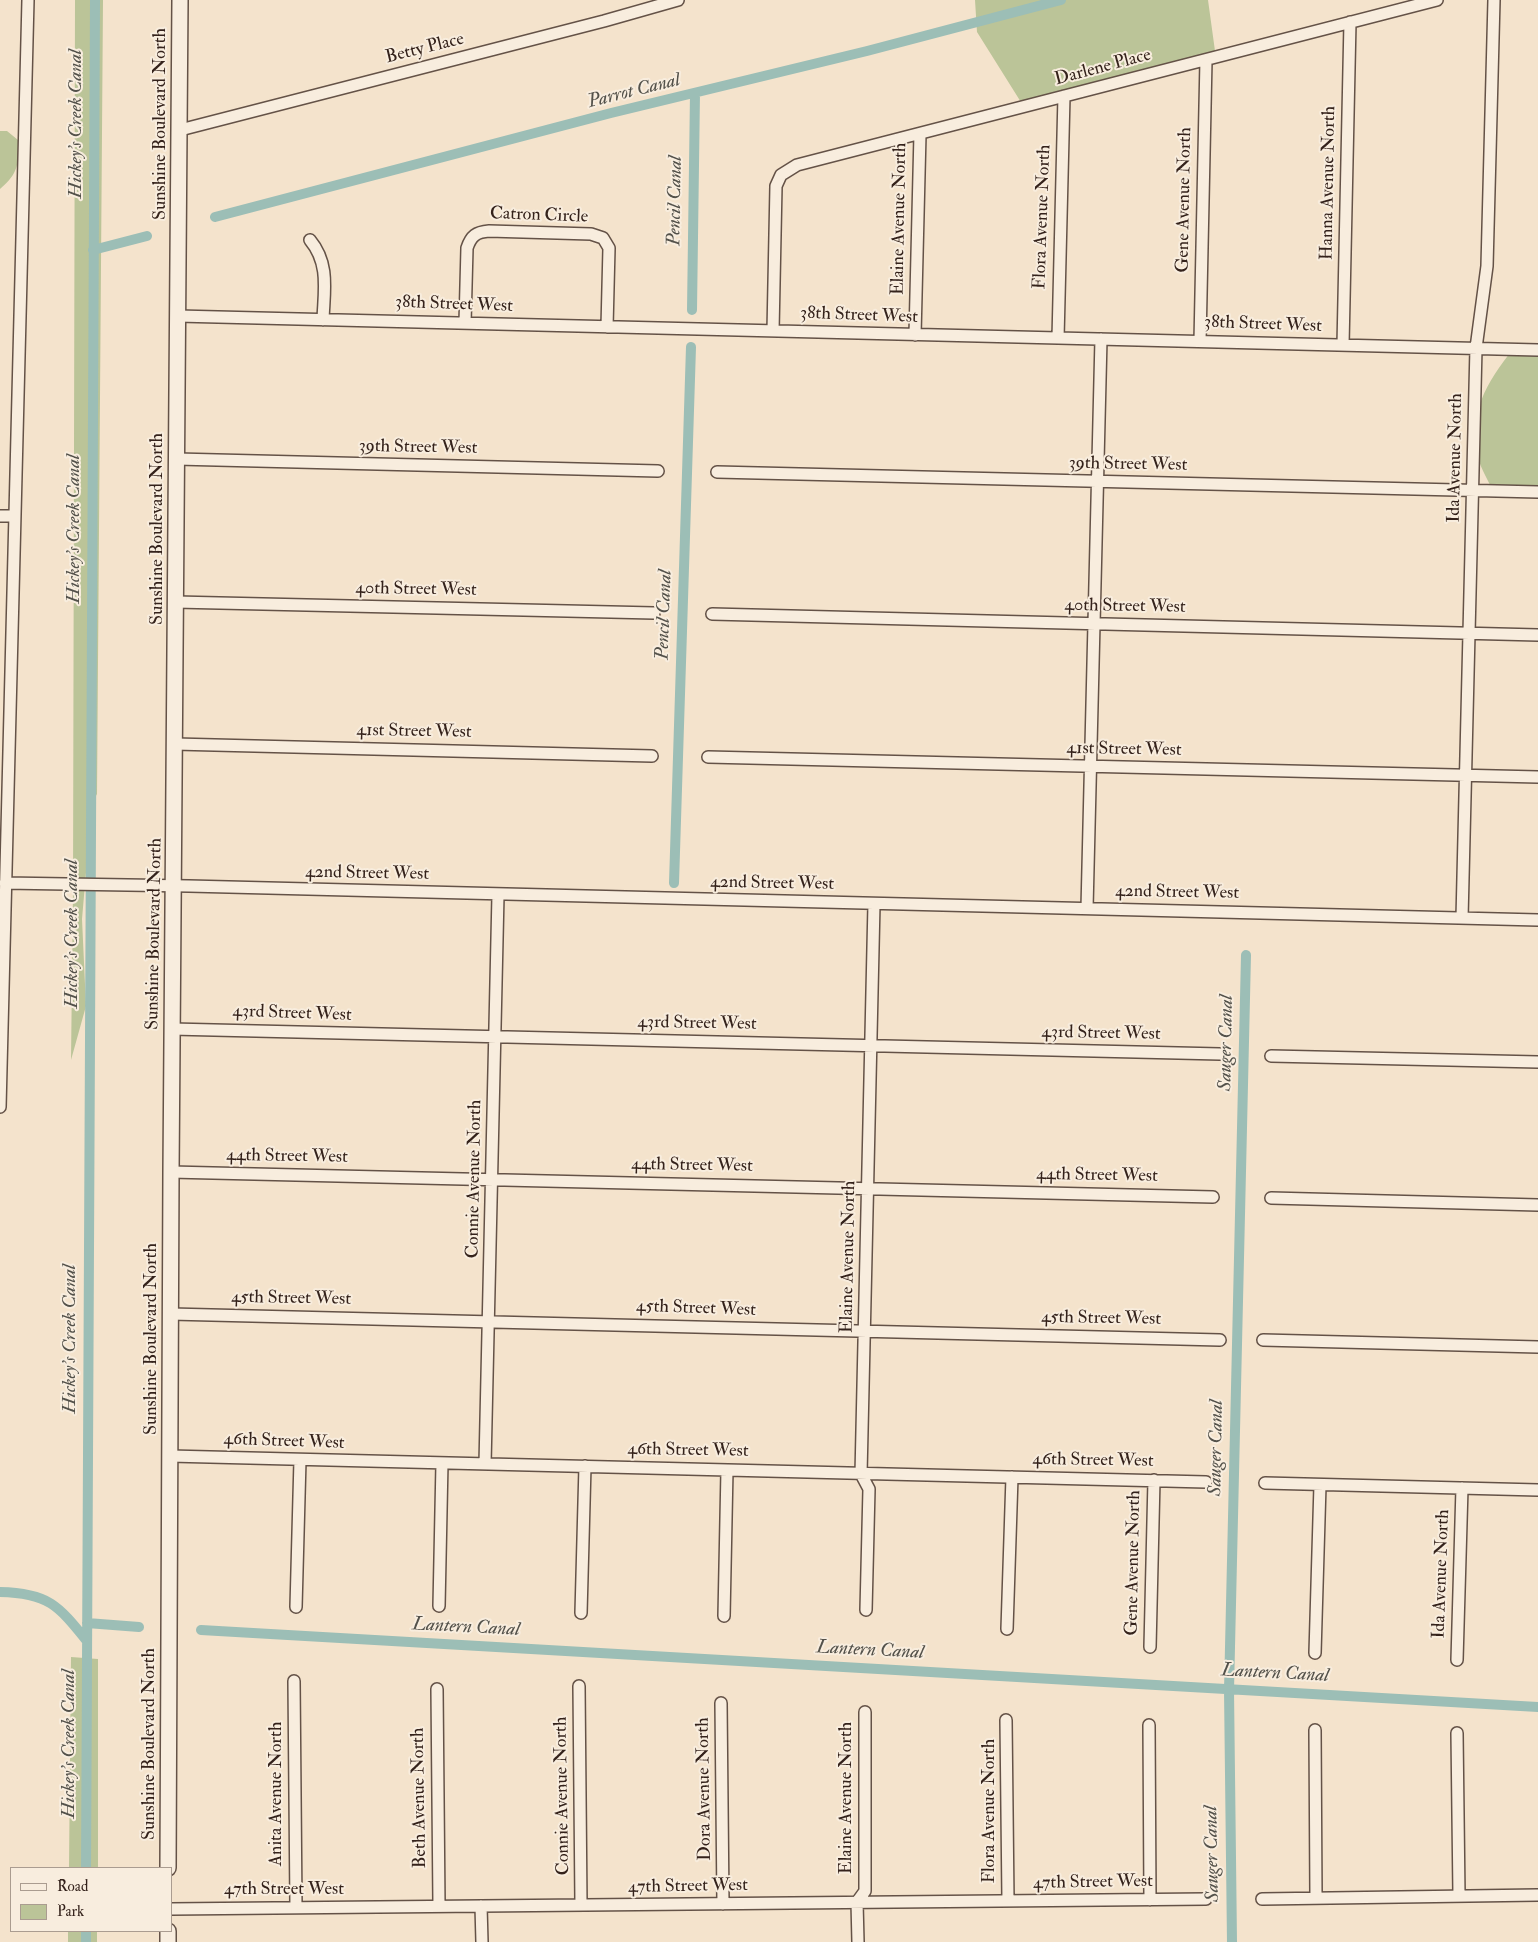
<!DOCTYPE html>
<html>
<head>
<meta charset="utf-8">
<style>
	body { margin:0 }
	#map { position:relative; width:1538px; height:1942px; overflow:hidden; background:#f4e3cc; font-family:"IM FELL Double Pica",serif }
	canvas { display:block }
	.legend { position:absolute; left:10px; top:1867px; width:162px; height:65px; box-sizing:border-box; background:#f8edde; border:1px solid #aa9c90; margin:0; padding:6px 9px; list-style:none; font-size:15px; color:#34221b }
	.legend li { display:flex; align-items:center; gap:10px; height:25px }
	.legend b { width:25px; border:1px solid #aa9c90 }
</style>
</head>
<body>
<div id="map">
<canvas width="1538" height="1942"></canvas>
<ul class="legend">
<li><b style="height:6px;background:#f8edde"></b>Road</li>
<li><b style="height:14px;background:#bbc498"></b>Park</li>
</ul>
</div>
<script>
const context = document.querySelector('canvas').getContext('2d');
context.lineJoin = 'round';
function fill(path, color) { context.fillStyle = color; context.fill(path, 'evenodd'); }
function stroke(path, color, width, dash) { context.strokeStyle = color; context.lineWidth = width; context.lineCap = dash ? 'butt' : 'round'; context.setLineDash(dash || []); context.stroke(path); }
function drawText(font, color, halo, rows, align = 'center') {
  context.font = font + ' "IM FELL Double Pica",serif'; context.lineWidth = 4; context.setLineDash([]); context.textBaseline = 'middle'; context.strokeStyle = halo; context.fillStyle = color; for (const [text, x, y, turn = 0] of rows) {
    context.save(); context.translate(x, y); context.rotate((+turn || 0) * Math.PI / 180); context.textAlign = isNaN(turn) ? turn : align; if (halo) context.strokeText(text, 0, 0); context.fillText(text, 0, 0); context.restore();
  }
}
fill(new Path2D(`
	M75 0H103L97 794 92 803 82 919 86 1006 71 1060 73 891Z
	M975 0H1208L1215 51 1024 107 977 32Z
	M0 131H7L18 140C19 163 19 173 0 189Z
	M1513 349 1538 350V495L1494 493C1489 482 1481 469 1478 458 1468 412 1486 384 1513 349Z
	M71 1657 98 1659V1868H69Z
	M68 1931H97V1942H68Z`), '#bbc498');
stroke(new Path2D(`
	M215 217 611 113 867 51 1061 0
	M93 250 147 236
	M692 310 695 93
	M674 883 691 347
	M0 1592C48 1593 58 1605 87 1641
	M87 1623 139 1627
	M201 1630 1538 1707
	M86 1868 95 0
	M86 1942V1931
	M1232 1942 1229 1690 1246 955`), '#9cbeb6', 10);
const minor = new Path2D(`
	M180 130 604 21 678 0
	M310 240C330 264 324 291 323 320
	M178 316 1538 350
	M465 323 467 248C471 236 476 232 489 231L591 234 603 238 609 248 607 327
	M773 331 776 186 781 175 797 165 1437 0
	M915 335 920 134
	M1058 338 1064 96
	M1200 341 1206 60
	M1343 345 1350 22
	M177 459 658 471
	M717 472 1538 492
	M0 516H15
	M176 602 654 613
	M712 614 1538 635
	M175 744 652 756
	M708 757 1538 777
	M5 883 189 886 1538 920
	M1087 908 1101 339
	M1462 918 1476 348 1487 266 1494 0
	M172 1029 1220 1054
	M1271 1056 1538 1062
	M0 1107 28 0
	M171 1172 1213 1197
	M1271 1198 1538 1205
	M171 1314 1220 1340
	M1263 1340 1538 1347
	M170 1456 1206 1482
	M485 1464 498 895
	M1265 1483 1538 1490
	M439 1606 442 1463
	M296 1607 300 1460
	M866 1610 869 1489 861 1474 874 904
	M581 1613 585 1466
	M724 1616 727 1470
	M1007 1629 1012 1477
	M1150 1647 1154 1480
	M1315 1653 1320 1485
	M1457 1660 1462 1488
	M294 1681 296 1908
	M579 1686 581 1905
	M437 1689 439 1906
	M721 1703 723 1904
	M1006 1720 1008 1901
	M1149 1725 1150 1900
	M1315 1730 1316 1898
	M1457 1733 1459 1896
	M1262 1899 1538 1895
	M481 1906 482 1942
	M171 1909 1206 1899
	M858 1942 857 1902 865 1891V1712`);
const tertiary = new Path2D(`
	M168 1868 171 1172 180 0
	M168 1931V1942`);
stroke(minor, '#645247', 14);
stroke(tertiary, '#645247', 18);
stroke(minor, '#f8edde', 11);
stroke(tertiary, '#f8edde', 15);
drawText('18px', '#34221b', '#f8edde', [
	["Betty Place",425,49,-14],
	["Darlene Place",1103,68,-15],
	["Sunshine Boulevard North",161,124,-90],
	["Hanna Avenue North",1329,183,-89],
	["Gene Avenue North",1185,200,-89],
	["Catron Circle",539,216,2],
	["Flora Avenue North",1043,217,-88],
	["Elaine Avenue North",900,219,-89],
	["38th Street West",454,305,2],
	["38th Street West",859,316,2],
	["38th Street West",1263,325,2],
	["39th Street West",418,448,1],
	["Ida Avenue North",1456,458,-89],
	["39th Street West",1128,465,1],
	["Sunshine Boulevard North",158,529,-90],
	["40th Street West",416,590,1],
	["40th Street West",1125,607,1],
	["41st Street West",414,732,1],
	["41st Street West",1124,750,1],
	["42nd Street West",367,874,1],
	["42nd Street West",772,884,1],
	["42nd Street West",1177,893,1],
	["Sunshine Boulevard North",155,934,-89],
	["43rd Street West",292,1014,2],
	["43rd Street West",697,1024,1],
	["43rd Street West",1101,1034,1],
	["44th Street West",287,1157,1],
	["44th Street West",692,1166,1],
	["44th Street West",1097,1176,1],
	["Connie Avenue North",475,1179,-89],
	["Elaine Avenue North",849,1257,-89],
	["45th Street West",291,1299,1],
	["45th Street West",696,1309,2],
	["45th Street West",1101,1319,1],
	["Sunshine Boulevard North",152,1339,-90],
	["46th Street West",284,1442,2],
	["46th Street West",688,1451,1],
	["46th Street West",1093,1461,1],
	["Gene Avenue North",1134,1563,-89],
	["Ida Avenue North",1442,1574,-88],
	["Sunshine Boulevard North",150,1744,-90],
	["Dora Avenue North",705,1789,-91],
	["Anita Avenue North",277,1794,-90],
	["Connie Avenue North",563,1796,-91],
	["Beth Avenue North",420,1798,-91],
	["Elaine Avenue North",847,1798,-90],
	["Flora Avenue North",990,1811,-90],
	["47th Street West",1093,1883,-1],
	["47th Street West",688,1887,-1],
	["47th Street West",284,1890]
]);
drawText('italic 19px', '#53514a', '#f8edde', [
	["Parrot Canal",634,92,-14],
	["Hickey's Creek Canal",77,124,-90],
	["Pencil Canal",676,201,-89],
	["Hickey's Creek Canal",75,529,-90],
	["Pencil Canal",665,615,-88],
	["Hickey's Creek Canal",73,934,-90],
	["Sauger Canal",1227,1043,-89],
	["Hickey's Creek Canal",71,1339,-90],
	["Sauger Canal",1217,1448,-89],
	["Lantern Canal",466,1628,3],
	["Lantern Canal",870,1651,3],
	["Lantern Canal",1275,1674,3],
	["Hickey's Creek Canal",70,1744,-90],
	["Sauger Canal",1213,1854,-91]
]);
</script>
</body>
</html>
